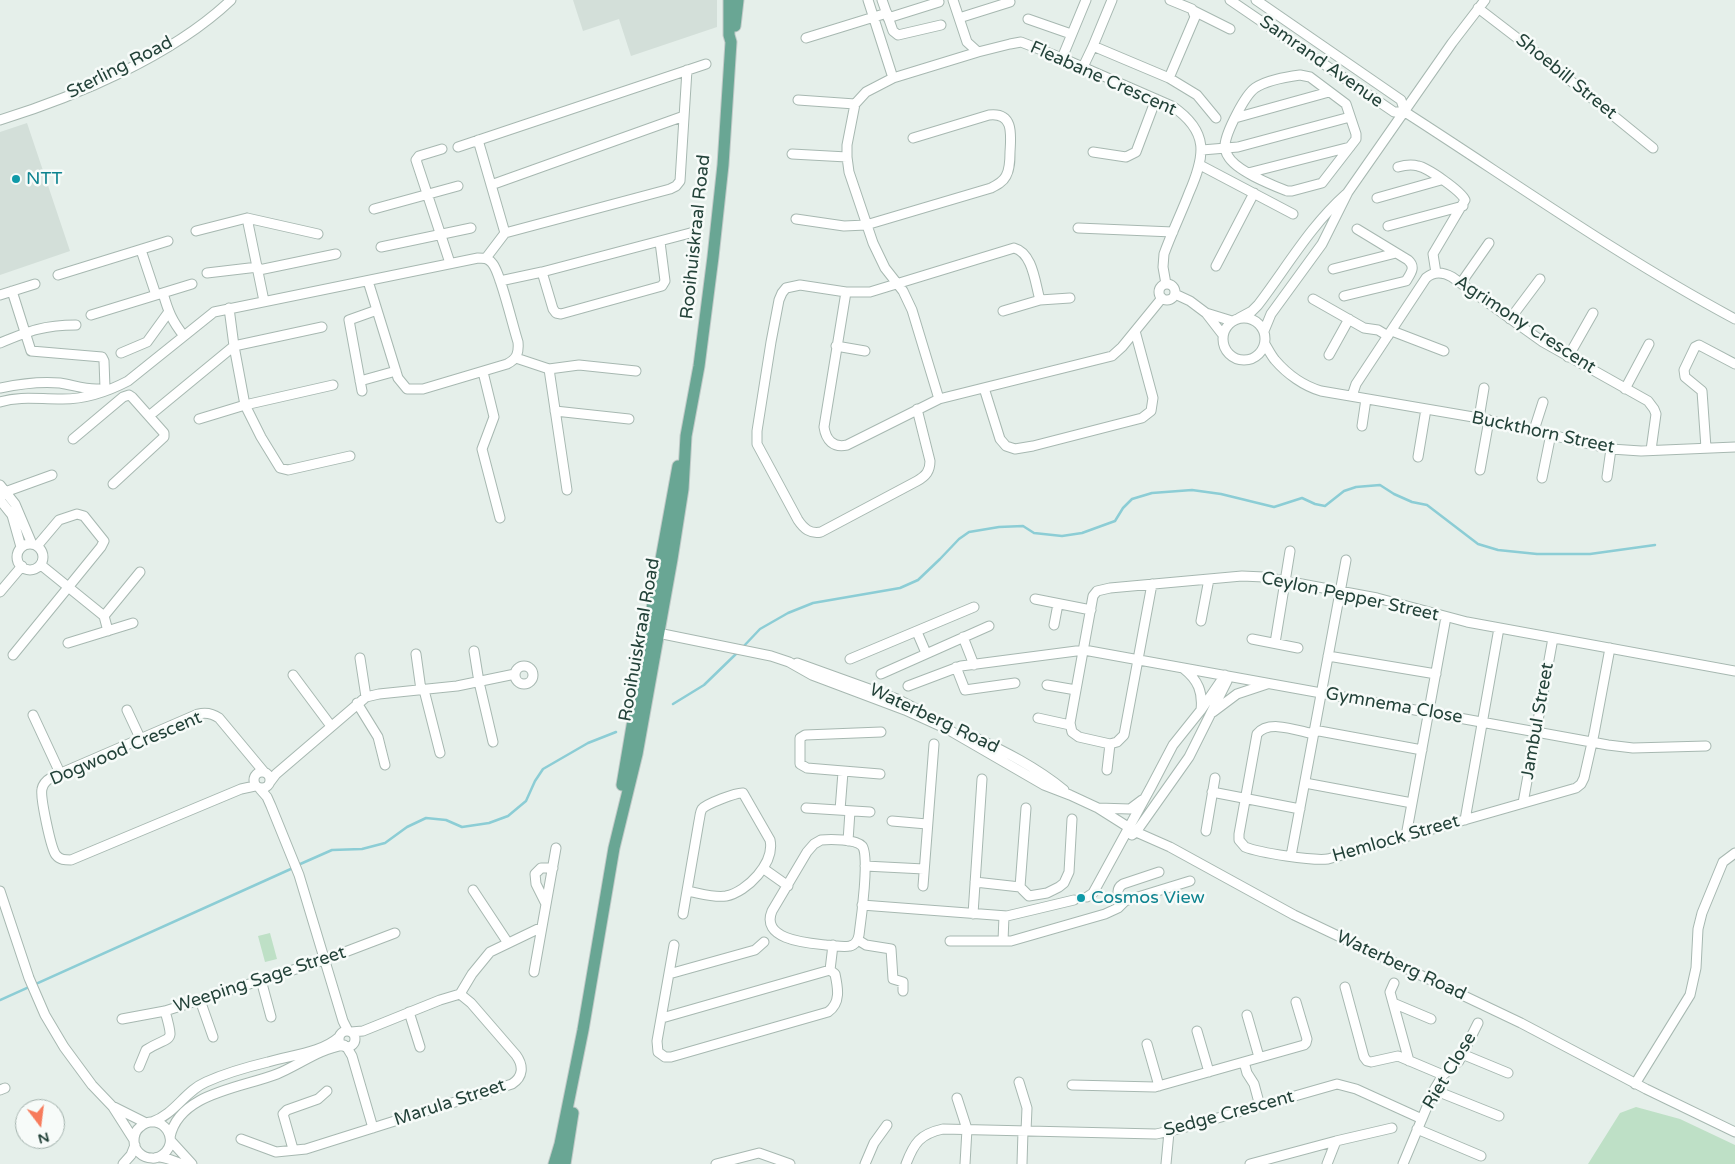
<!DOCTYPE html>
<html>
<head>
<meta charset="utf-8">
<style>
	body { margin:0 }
	#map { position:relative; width:1735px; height:1164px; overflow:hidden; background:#e5efea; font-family:"Varela Round",sans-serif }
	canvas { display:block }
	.north { position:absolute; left:15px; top:1099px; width:50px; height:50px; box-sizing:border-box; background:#f7fbf9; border:1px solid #a2b1ac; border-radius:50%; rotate:165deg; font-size:14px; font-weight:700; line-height:20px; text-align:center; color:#234239 }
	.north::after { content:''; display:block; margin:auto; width:18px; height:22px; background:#f77b5c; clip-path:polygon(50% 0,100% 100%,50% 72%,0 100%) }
</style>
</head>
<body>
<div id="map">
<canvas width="1735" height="1164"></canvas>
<div class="north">N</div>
</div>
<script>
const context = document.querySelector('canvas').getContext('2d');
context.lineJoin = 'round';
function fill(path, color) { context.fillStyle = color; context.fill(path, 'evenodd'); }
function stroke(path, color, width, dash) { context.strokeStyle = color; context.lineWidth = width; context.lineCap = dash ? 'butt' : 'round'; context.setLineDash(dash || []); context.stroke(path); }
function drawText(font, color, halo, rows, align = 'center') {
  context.font = font + ' "Varela Round",sans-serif'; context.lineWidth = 5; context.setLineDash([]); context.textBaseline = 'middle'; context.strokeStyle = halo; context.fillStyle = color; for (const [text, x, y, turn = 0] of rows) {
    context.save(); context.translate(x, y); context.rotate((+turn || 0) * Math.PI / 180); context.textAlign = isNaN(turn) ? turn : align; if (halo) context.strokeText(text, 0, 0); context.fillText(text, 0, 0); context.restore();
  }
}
fill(new Path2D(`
	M573 0H717V27L631 56 619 19 583 31Z
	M27 123 70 251 0 275V132Z`), '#d3dfd9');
fill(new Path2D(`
	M270 933 277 959 265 962 258 936Z
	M1636 1107 1680 1119 1735 1145V1164H1588L1620 1113Z`), '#bee0c6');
stroke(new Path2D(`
	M742 648 760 629 788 613 813 603 900 588 918 580 940 559 959 539 969 532 999 527 1023 526 1034 533 1062 536 1082 533 1115 521 1123 508 1132 499 1152 493 1192 490 1221 494 1274 507 1302 498 1315 504 1325 506 1344 491 1356 487 1380 485 1394 494 1412 502 1427 505 1478 544 1498 550 1537 554H1590L1655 545
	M673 704 704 685 738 652
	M298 865 332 850 362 849 385 843 407 827 426 818 446 820 462 827 489 823 508 816 526 801 535 781 543 769 588 743 616 732
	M0 1000 293 868`), '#8ccdd5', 2.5);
const minor = new Path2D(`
	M868 0 893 78
	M882 0 893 31 898 35 941 25
	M953 0 967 42 978 52
	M1230 0 1394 112H1405L1401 100 1256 0
	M1478 8 1534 51 1653 148
	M1194 11 1230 29
	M888 18 939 2
	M959 18 1010 2
	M1028 19 1071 34
	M806 38 887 13
	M1093 46 1169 78 1197 95 1216 118
	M1062 58 1086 0
	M1083 67 1093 46 1112 0
	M1300 75 1310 77 1346 104 1356 134V139L1322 183 1292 191H1287C1272 185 1236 171 1228 156 1226 153 1225 149 1225 145 1226 132 1245 95 1255 88 1266 80 1286 77 1300 75Z
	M1169 78 1195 17 1192 9 1170 0
	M798 100 855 104
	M1405 112C1514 182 1621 258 1735 319
	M1235 118 1329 92
	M0 120C77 96 172 56 231 0
	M478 140 505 233 486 258
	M458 147 706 64
	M442 149 419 156 416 160 450 263
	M1202 150 1238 147 1350 117
	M1093 152 1126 157 1136 152 1156 99
	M792 154 847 157
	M1200 165 1293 214
	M1398 167C1405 165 1411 164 1418 166 1428 168 1461 191 1465 200L1433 254 1436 273
	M1248 173 1350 147
	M491 185 684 116
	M1377 198 1441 180
	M374 209 458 186
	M247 218 318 234
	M796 219 844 226 866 225 991 188C997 185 1003 182 1006 176 1010 169 1010 160 1010 152 1011 135 1014 112 989 115L913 138
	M1388 226 1463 206
	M1078 228 1173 232
	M196 231 247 218 264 301
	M505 233 670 189 676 186 680 181 687 70
	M381 247 471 228
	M141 250 156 295
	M1216 266 1254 193
	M1333 269 1396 253
	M259 270 336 254
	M542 272 553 309 556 313 561 314 662 286 665 281 660 242
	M207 273 258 267
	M58 275 168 241
	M500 281 542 272 694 232
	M1461 283 1489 243
	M1159 292a8 8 0 1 1 16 0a8 8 0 1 1-16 0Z
	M12 291 31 351 102 357 104 361 105 388
	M846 292 824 427C826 440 833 448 847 445L939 399 1112 356 1122 347 1162 298
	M163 293C168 311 172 321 184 336
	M1175 294 1190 301 1206 313 1232 321
	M0 295 35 284
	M1344 296 1406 281C1411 273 1416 267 1408 260L1357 229
	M1313 299 1364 328 1378 330 1388 336
	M229 308 234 346 245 405 261 437 280 468 288 470 350 456
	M1003 311 1040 300 1070 298
	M1206 313 1223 335
	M91 315 192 284
	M1223 339a21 21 0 1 1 42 0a21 21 0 1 1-42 0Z
	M1239 318 1252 311 1258 305C1287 267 1310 226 1346 194
	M1510 319 1540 279
	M1264 331 1271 314 1322 244 1348 192 1452 43 1485 0
	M1392 331 1444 351
	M0 343C29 331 44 325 76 325
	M1265 344C1268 349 1271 355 1275 360 1287 374 1304 386 1321 391L1479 418 1611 449 1641 451 1735 447
	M836 346 865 351
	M121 353 147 342 168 313
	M1329 355 1349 319
	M1568 357 1593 313
	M516 358 549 369 579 365 636 371
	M549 369 567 490
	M483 372 494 417 482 449 500 518
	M360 381 396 371
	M0 388C19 384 40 381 60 383 73 385 86 390 99 389
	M984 388 1000 439 1006 446 1015 449 1033 446 1142 418 1151 411 1153 398 1135 331
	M1625 389 1649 344
	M362 391 349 320 377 310
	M1352 396 1356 384 1426 278C1434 271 1443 272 1452 277L1543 342 1648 401 1654 409 1656 414 1651 450
	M939 399 912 310 903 291 885 268 873 243 849 172 847 157V145L855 104 866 92 893 78 978 52 1010 44 1021 42 1062 58 1172 106C1210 132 1205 156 1189 193 1181 214 1171 234 1164 254L1163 267 1166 284
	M0 402C19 396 38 399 58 399 81 400 107 392 128 381L214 312 478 258C484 258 488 258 492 263 500 271 513 327 518 342 519 353 517 359 507 364L423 389H407L398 378 368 281
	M917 409 930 461C930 471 926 476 917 481L821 532C810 534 804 529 798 520L757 444V431L771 342 779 300 782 293 786 288 800 285 846 292H870L1014 248C1033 253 1035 283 1040 300
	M555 411 629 419
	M149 416 234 346 322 327
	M1479 418 1484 388
	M199 419 245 405 333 385
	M1362 426 1366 399
	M1534 430 1543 402
	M73 439 123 397 129 395 132 397 164 433V437L113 484
	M1706 448 1702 391 1685 377 1684 370 1695 347 1699 345 1735 364
	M1418 457 1426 409
	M1480 470 1489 420
	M1607 477 1611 449
	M1542 478 1551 434
	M0 485 15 504 32 544
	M0 496 5 492 52 475
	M0 500 12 515 21 547
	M17 557a13 13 0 1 1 26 0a13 13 0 1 1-26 0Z
	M41 565 104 616 108 631
	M1152 584 1124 735 1117 742 1110 744 1079 737 1072 732 1070 723 1093 596 1097 591 1110 588 1242 576 1264 577 1377 598 1467 622 1735 671
	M0 592 22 566
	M1035 599 1091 610
	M104 616 140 572
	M1201 621 1209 579
	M1054 625 1058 604
	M653 632 771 656 789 662 812 675 905 710 949 730 1044 785 1070 795 1098 808 1136 832 1170 847 1294 915 1521 1023 1646 1089 1735 1132
	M917 632 926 653
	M963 637 974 665
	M1252 639 1298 648
	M68 643 133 623
	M1275 643 1290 551
	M474 651 479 682 493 742
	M416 654 421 690
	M13 655 101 547 104 541 84 516 77 514 59 520 37 546
	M1328 656 1436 674
	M360 658 366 697
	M850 659 974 607
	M797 663 897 699 920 711
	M515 675a9 9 0 1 1 18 0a9 9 0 1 1-18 0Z
	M956 667 965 690 1015 683
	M1184 669C1198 680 1203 692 1201 710
	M881 674 989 626
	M293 675 331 726
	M1047 685 1076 690
	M908 686 961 666 1084 650 1608 745 1633 748 1706 746
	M424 690 440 753
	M357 703 378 737 385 765
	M127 710 141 740
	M1213 712 1237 694 1267 684
	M33 715 60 773
	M1038 718 1070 725
	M1314 730 1422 750
	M1314 734C1298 731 1269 719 1257 734L1239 834V840L1245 847C1260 853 1313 861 1328 859L1576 788 1581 784 1584 778 1594 734 1610 648
	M972 736C1004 751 1036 767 1064 790
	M1107 770 1110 744
	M254 780a8 8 0 1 1 16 0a8 8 0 1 1-16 0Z
	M880 774 807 768 800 764V738L805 735 881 732
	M270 782 276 774 366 697 379 694 457 686 515 674
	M1305 783 1412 803
	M255 786 241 789 71 860C65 860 60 860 56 855 51 849 40 797 42 789 43 783 47 780 52 777L198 714C206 712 212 713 219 718L264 772
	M260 789 267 797 271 806 299 875 343 1021 348 1031
	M1212 792 1300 809
	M1523 803 1553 638
	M806 808 870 812
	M1026 808 1020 887 1029 896 1047 893 1059 887 1064 883 1069 872 1072 819
	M1098 808 1130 809 1142 800
	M840 810 843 772
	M1465 820 1499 628
	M892 821 927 824
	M1206 831 1215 778
	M1132 835 1136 832 1189 757 1227 681
	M1406 836 1446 617
	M821 840C830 839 856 839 862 846 870 853 861 921 859 935 858 940 855 945 850 946 843 948 833 945 826 945 808 943 760 940 772 911L807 852 814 844Z
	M848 841 850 811
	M1291 856 1346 560
	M865 866 924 869
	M764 869 788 886
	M975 882 1020 887
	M923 886 934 744
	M473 890 508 943
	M0 891 29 978 45 1015 64 1047 92 1085 113 1107 134 1140
	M1087 897 1093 893 1098 884 1151 787 1173 745 1201 710 1225 675
	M546 904 536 884 535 874 541 868H553
	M1122 904C1118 895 1115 889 1123 884L1159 872
	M862 905 1007 916 1074 900
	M683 914 699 821C700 817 700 812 702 809 706 804 737 792 743 793L770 840C775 863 747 892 726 896 714 898 699 893 687 891
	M973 914 982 779
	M858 940 866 945 891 949 893 979 903 982V991
	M950 941H1011L1105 914 1118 908 1125 901 1190 881
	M1003 941 1004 916
	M674 945 657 1041 658 1052 665 1057H671L828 1012C841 1003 838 988 835 974L830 970
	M830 970 833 945
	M534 972 556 848
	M669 974 755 950 764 942
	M261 980 271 1017
	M1394 983 1390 992 1409 1061
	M1345 987 1364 1057 1367 1061 1371 1062 1398 1056 1443 1075
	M460 994 472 974 490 952 542 927
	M200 1000 213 1037
	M1393 1003 1431 1019
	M409 1012 420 1047
	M1247 1015 1259 1057
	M662 1018 830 970
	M122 1019 165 1011 324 960 395 933
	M1197 1031 1209 1072
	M339 1039a8 8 0 1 1 16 0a8 8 0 1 1-16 0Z
	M1147 1044 1159 1086
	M346 1046 352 1056 373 1128
	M1462 1054 1508 1073
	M1244 1062 1247 1073 1254 1084 1260 1106
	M139 1067 146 1050C171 1034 175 1046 165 1011
	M1019 1082 1027 1108 1026 1131
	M1635 1084 1690 995 1696 968 1698 929 1702 913 1723 862 1735 853
	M1072 1085 1155 1087 1304 1045 1306 1043 1307 1039 1296 1002
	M0 1090 5 1088
	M1434 1090 1499 1116
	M957 1098 967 1129 965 1164
	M114 1107 146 1123
	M152 1122C175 1114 185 1091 206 1082 226 1073 247 1067 268 1062 291 1055 321 1053 339 1037
	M1417 1129 1481 1156
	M170 1137C179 1093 241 1088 277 1074 299 1065 319 1049 344 1045
	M241 1139 276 1152 306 1149 512 1084C523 1077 524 1066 516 1055L471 1003 460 994 440 1000 363 1031 351 1032
	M171 1141 192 1164
	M293 1149 283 1114 287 1110 318 1099 327 1091
	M159 1157C185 1143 161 1109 140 1127 136 1130 134 1135 134 1141 134 1150 142 1158 152 1158 154 1159 157 1157 159 1157 166 1157 176 1162 182 1164
	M123 1164 131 1155 135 1145
	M716 1164 759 1153 790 1164
	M865 1164 874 1143 887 1125
	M906 1164C914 1143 920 1134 943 1129L1156 1134 1179 1129 1337 1084 1356 1089 1422 1119
	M1022 1164 1023 1131
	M1166 1164 1169 1132
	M1250 1164 1336 1141 1392 1128
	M1327 1164 1336 1141
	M1403 1164 1434 1090 1443 1075 1459 1061 1478 1023`);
const major = new Path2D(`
	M735 26 738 0
	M622 785 651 614 678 466
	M554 1164 560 1144 583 1030 614 848 637 754 672 559 683 489 686 436 699 366 713 257 723 165 731 42 729 35V0
	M565 1164 573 1113`);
stroke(minor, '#a7b8b1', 11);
stroke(major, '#c1cac8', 13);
stroke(minor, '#fff', 9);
stroke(major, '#69a694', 11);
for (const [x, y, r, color] of [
	[16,179,5,"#0f9aa8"],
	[1081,898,5,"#0f9aa8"]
]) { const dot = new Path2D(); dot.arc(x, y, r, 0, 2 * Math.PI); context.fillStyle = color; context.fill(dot); stroke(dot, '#f7fbf9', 2); }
drawText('18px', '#234239', '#f7fbf9', [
	["Samrand Avenue",1321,62,35],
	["Sterling Road",120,68,-27],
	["Shoebill Street",1566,77,39],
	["Fleabane Crescent",1103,79,24],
	["Rooihuiskraal Road",696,237,-84],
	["Agrimony Crescent",1525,325,33],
	["Buckthorn Street",1543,433,12],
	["Ceylon Pepper Street",1350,597,12],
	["Rooihuiskraal Road",640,640,-80],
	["Gymnema Close",1394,706,10],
	["Waterberg Road",934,719,25],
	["Jambul Street",1538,721,-80],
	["Dogwood Crescent",126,749,-23],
	["Hemlock Street",1396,839,-16],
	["Waterberg Road",1401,966,25],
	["Weeping Sage Street",260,980,-18],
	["Riet Close",1450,1071,-59],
	["Marula Street",450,1103,-18],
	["Sedge Crescent",1229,1114,-15]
]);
drawText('18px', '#0d838f', '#f7fbf9', [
	["NTT",26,179],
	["Cosmos View",1091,898]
], 'left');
</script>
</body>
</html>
